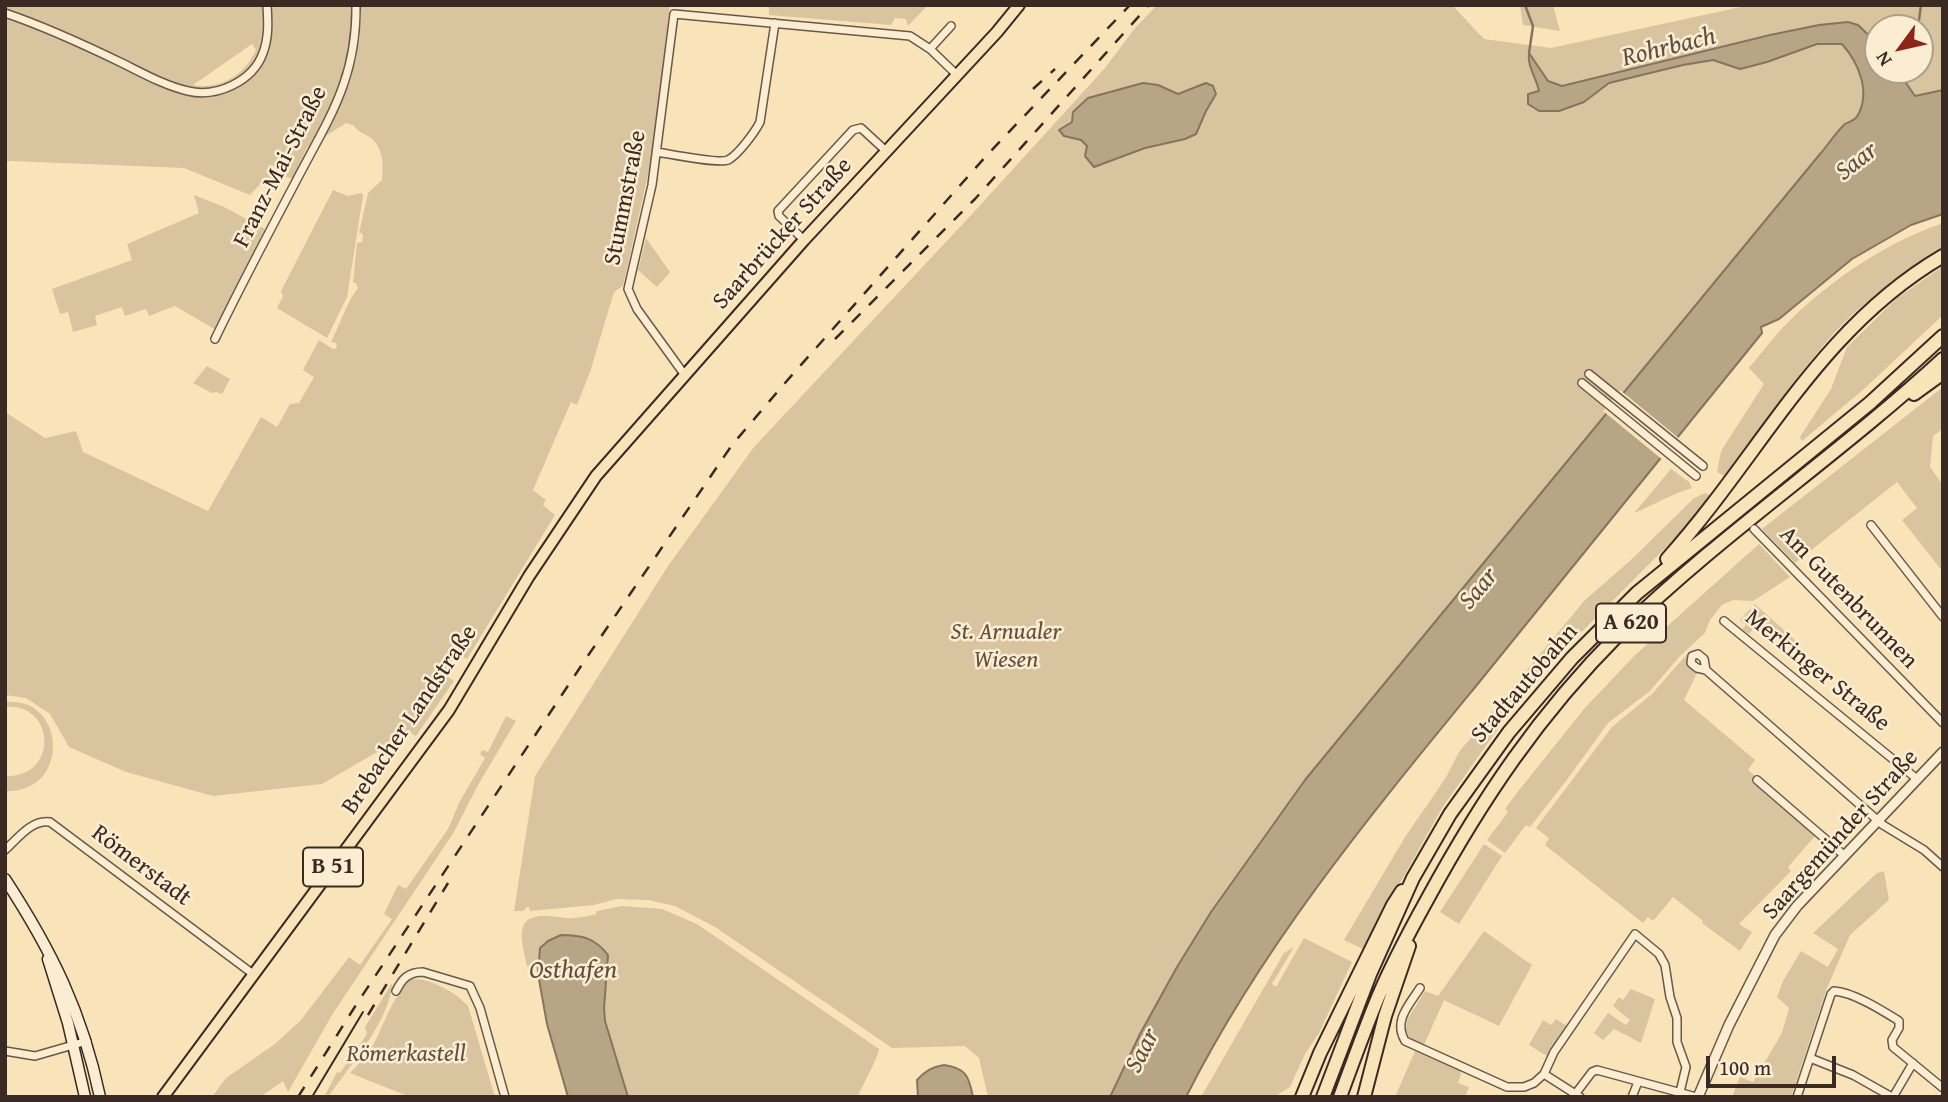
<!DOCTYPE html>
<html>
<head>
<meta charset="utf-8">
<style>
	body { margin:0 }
	#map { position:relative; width:1948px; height:1102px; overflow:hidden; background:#f9e4b9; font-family:"Gentium Book Plus",serif }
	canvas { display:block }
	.frame { position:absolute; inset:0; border:7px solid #3a2a23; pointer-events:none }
	.north { position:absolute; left:1864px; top:14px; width:70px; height:70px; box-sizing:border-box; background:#fbedd2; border:2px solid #ae9f8c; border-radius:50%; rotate:237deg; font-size:19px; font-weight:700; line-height:28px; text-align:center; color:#3a2a23 }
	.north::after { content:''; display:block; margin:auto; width:24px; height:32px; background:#8f2418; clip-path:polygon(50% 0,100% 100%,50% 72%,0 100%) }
	.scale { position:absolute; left:1706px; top:1056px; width:130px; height:32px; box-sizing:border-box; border:4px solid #3a2a23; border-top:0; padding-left:9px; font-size:21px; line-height:24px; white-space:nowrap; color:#3a2a23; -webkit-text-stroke:5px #fbedd2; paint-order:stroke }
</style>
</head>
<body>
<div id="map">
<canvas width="1948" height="1102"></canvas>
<div class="frame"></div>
<div class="north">N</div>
<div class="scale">100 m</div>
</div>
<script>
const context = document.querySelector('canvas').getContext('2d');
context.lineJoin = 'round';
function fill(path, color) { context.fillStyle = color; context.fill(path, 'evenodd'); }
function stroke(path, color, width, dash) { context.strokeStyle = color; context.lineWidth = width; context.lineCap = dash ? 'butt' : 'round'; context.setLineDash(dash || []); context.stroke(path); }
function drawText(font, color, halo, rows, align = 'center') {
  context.font = font + ' "Gentium Book Plus",serif'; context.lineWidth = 5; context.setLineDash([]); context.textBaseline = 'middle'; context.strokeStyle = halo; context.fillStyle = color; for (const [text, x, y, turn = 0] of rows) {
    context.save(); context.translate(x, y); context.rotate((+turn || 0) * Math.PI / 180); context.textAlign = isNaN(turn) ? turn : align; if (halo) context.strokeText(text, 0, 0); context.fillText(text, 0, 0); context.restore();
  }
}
fill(new Path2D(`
	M5 5H670L653 152 623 286 614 292 590 372 577 405 571 402 533 490 546 500 543 505 555 515 467 659 456 654 444 674 454 681 416 736 410 733 322 784 213 796 126 772 69 747 50 714 26 698 5 695V412L45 438 76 431 83 452 208 511 261 417 277 427 290 404 299 403 314 377 303 370 319 340 333 349 337 348 336 343 331 342C340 324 347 302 358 288L356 283H353L357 243 362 242 363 238 362 233H359L368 193 382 180C384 163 383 145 368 136 361 132 358 132 353 125L346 123 307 148 292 178C270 174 264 179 250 195L184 168 11 161 5 162ZM252 44 256 50C245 75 220 90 193 85Z
	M744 5H928L908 26 906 19 895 18 891 25 769 15V7Z
	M1157 5H1275L1277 7V5H1452L1484 39 1551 48 1750 5H1943V90L1914 96 1897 70H1920V28H1878V44L1858 25 1842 44C1858 62 1871 91 1858 115 1855 121 1850 121 1845 124 1836 132 1828 145 1820 154L1305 780 1211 912 1177 967 1140 1034 1110 1097H988L979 1058 965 1046 892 1048 715 927 675 906 648 900 617 899 594 905 530 911 529 907H527L523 911H514L535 776 668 566 754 447 973 213 1105 68 1135 28Z
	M1520 5H1553L1560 31 1523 25Z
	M333 190 348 196 362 193 363 196 347 297 327 338 277 308 283 296 281 291Z
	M194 195 224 207 265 229 216 330 175 306 149 316 146 309 125 316 122 307 95 316 97 325 73 332 68 312 60 314 52 289 132 260 127 244 199 213Z
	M1943 223V251C1901 274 1860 303 1829 339 1791 382 1760 431 1726 477L1717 472 1721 451 1764 384 1749 368C1762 352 1776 334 1791 319 1834 278 1887 242 1943 223Z
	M646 238 670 272 657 287 638 270Z
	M1943 266V315L1864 389 1802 441 1800 437 1831 389 1847 347 1896 299Z
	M207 366 230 379 222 394 216 392 212 393 193 383Z
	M1943 387V429L1933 436 1930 467 1943 485V572L1902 520 1917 508 1897 482 1795 563 1762 529Z
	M1671 469 1689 482 1692 488C1671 494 1654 505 1634 513Z
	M1705 493 1712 496 1679 534 1541 673 1519 699 1442 808 1363 949 1344 940 1405 837 1445 779 1459 752 1585 600 1631 560 1694 498Z
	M1759 544 1790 577 1753 601 1733 600 1722 605 1710 620 1705 633 1680 656 1650 691 1608 723 1566 781 1530 827 1526 825 1505 853 1487 840 1508 812 1505 809 1516 794 1584 709 1634 656Z
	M1755 604 1796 641 1791 646 1762 619 1749 634 1742 629 1746 625 1740 620Z
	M1687 654 1688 664 1697 673 1684 700 1755 760 1748 770 1756 777 1752 782 1815 836 1788 867 1791 871 1739 924 1752 932 1740 951 1702 923 1703 921 1673 897 1653 921 1648 917 1643 923 1545 845 1549 838 1536 828 1612 727 1652 694Z
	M5 702C66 695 72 793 5 791V776C59 779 56 702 5 707Z
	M506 716 516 721 478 785 454 832 332 1015 288 1092 283 1081 260 1097H212L226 1078 275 1044 301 1020 349 957 360 965 392 919 384 914 398 885 406 889 448 829 460 801 485 758 480 754 482 750 488 752Z
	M1484 844 1502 856 1459 924 1440 912Z
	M1884 871 1889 900 1850 935 1827 988 1791 1097H1732L1740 1077 1753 1082 1782 1033 1789 1008 1777 997 1783 981 1801 951 1828 967 1838 949 1813 933 1877 873Z
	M622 906 662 909 697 924 879 1049C879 1055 861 1089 857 1097H628C619 1070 605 1039 604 1011 603 992 609 974 608 955L540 948 538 974 536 968 527 966C525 955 519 937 523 927 528 911 555 917 567 918 576 919 586 916 595 915L597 911Z
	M1484 931 1532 965 1499 1026 1444 1000 1424 1045 1411 1039 1406 1033 1407 1020 1425 991 1438 996Z
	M1304 938 1352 962 1319 1033 1305 1054 1290 1087 1274 1097H1201L1284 953 1294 947 1272 984 1276 987Z
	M411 979C431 978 455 992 468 1006L495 1097H410L350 1073C357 1065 367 1057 372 1047 384 1026 392 996 411 979Z
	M392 983C391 1019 349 1067 328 1097H324L337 1072 340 1073 367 1034 365 1027Z
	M1631 989 1655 999 1641 1043 1614 1029 1603 1040 1594 1033 1608 1013 1626 1025 1630 1020 1613 1006 1619 997 1623 1000Z
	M1556 1019 1567 1026 1547 1056 1529 1045 1543 1020 1551 1025Z
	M1415 1051 1460 1071 1461 1074 1458 1083 1469 1087 1465 1097H1395Z`), '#d9c4a0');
const water = new Path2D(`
	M1848 22 1858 25 1878 44V70H1897L1915 96 1943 90V214L1911 225 1852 259 1779 319 1761 327 1762 333C1666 453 1569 572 1472 691 1367 819 1261 948 1186 1097H1110L1140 1034 1177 967 1211 912 1305 780 1820 154C1828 145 1836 132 1845 124 1850 121 1855 121 1858 115 1871 91 1858 62 1842 44H1817L1767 62 1740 69 1713 60 1683 65 1609 83 1584 102 1559 111H1539L1528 104V94L1539 91C1536 77 1527 66 1529 53L1548 81 1562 86 1770 35 1819 25Z
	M1143 83 1158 85 1178 94 1206 83 1213 86 1216 94 1206 111 1196 134 1185 139 1145 148 1094 167 1085 156 1087 146 1081 140 1064 136 1059 130 1072 122 1073 112 1088 98Z
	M561 935C582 935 595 938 608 955L604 1008 605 1021 628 1097H568L547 1024 538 974 540 948 548 941Z
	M944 1065C966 1068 969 1076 973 1097H918L917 1080C925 1071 932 1067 944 1065Z`);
fill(water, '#b8a586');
stroke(water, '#86745e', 2);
fill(new Path2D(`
	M1620 390 1681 440 1664 461 1603 411Z`), '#f9e4b9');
stroke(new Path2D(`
	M1525 5 1533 26 1529 53
	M1915 28 1919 20 1921 5`), '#86745e', 2.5);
const minor = new Path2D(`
	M5 13C46 27 85 45 124 64 144 74 166 86 188 91 217 98 253 81 263 53 269 37 268 22 267 5
	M930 49 951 26
	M657 152C670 154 719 164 728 160 738 155 755 132 760 122L775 23
	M804 240 779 216 778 211 853 130 861 128 886 151
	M215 339C240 287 267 236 294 185 327 121 357 81 356 5
	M684 374 637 309 628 289 652 185 674 14 910 36 930 49 956 74
	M1589 374 1703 466
	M1582 383 1696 476
	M1871 525 1943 617
	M1754 529 1943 723
	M1724 621 1917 779
	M1706 670 1704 659 1698 654 1692 656 1691 663 1697 668 1706 670 1883 825 1924 850 1943 867
	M1757 780 1845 856
	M5 850C18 838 32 819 50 822L253 974
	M1420 988C1409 1005 1393 1021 1405 1041L1507 1087H1524L1534 1083 1544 1074 1554 1052 1635 934 1659 954 1665 965 1670 997 1677 1018V1042L1686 1067 1680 1092
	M396 991C402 979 408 972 423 972L470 986 480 1008 505 1097
	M5 1051 35 1056 87 1041
	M1810 1058 1853 1075 1892 1097
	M1544 1074 1580 1097
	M1573 1097 1592 1072 1597 1070 1696 1097
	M1632 1097 1638 1082
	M1797 1097 1831 994 1834 991C1853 992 1883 1011 1899 1021V1028L1892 1040 1893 1047 1943 1088
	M1893 1097 1913 1063`);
const tertiary = new Path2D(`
	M1698 1097 1729 1025 1775 935 1797 906 1943 752`);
const secondary = new Path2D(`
	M5 879C52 951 82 1012 100 1097
	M48 959 68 1023 85 1097`);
const primary = new Path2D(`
	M163 1097 449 710 529 576 596 476 804 240 997 32 1019 5`);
const motorway = new Path2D(`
	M1914 394 1943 373
	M1667 559C1761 455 1818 329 1943 256
	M1302 1097 1320 1053 1393 905 1402 891
	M1323 1097 1370 974 1413 878 1450 814 1509 732 1572 658 1637 593 1870 403 1943 336
	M1340 1097C1351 1067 1362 1037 1374 1007 1389 969 1408 934 1428 898 1482 799 1539 714 1620 633 1721 534 1839 455 1943 359
	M1364 1097 1385 1016 1409 946`);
stroke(minor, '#6a5848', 10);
stroke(tertiary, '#6a5848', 12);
stroke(secondary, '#3a2a23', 13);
stroke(primary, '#3a2a23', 14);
stroke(motorway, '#3a2a23', 16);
stroke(minor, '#fbedd2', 7);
stroke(tertiary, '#fbedd2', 9);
stroke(secondary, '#fbedd2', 10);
stroke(primary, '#f9e4b9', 10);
stroke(motorway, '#f9e4b9', 12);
stroke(new Path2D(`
	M312 1097 363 1012`), '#3a2a23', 2);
stroke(new Path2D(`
	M1033 89 1055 69
	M835 339 975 199 1149 5
	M368 1015 448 883
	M298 1097 356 1005 585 660 732 445 785 383 987 155 1130 5`), '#3a2a23', 2.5, [12, 12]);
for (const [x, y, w] of [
	[1631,623,70],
	[333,867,60]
]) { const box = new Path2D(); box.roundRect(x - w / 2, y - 19.5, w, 39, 5); context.fillStyle = '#fbedd2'; context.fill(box); stroke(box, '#3a2a23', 2); }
drawText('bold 23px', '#3a2a23', null, [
	["A 620",1631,623],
	["B 51",333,867]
]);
drawText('24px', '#3a2a23', '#fbedd2', [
	["Franz-Mai-Straße",281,167,-63],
	["Stummstraße",626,198,-79],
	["Saarbrücker Straße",783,234,-48],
	["Am Gutenbrunnen",1848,598,46],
	["Merkinger Straße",1817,671,39],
	["Stadtautobahn",1525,684,-49],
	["Brebacher Landstraße",410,720,-56],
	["Saargemünder Straße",1841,835,-48],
	["Römerstadt",141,866,37]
]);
drawText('italic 24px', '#625042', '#fbedd2', [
	["St. Arnualer",1006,633],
	["Wiesen",1006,661],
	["Römerkastell",406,1055]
]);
drawText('italic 26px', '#604f41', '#fbedd2', [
	["Rohrbach",1669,48,-14],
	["Saar",1857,162,-38],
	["Saar",1479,589,-50],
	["Osthafen",573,971],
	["Saar",1143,1051,-63]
]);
</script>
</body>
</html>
